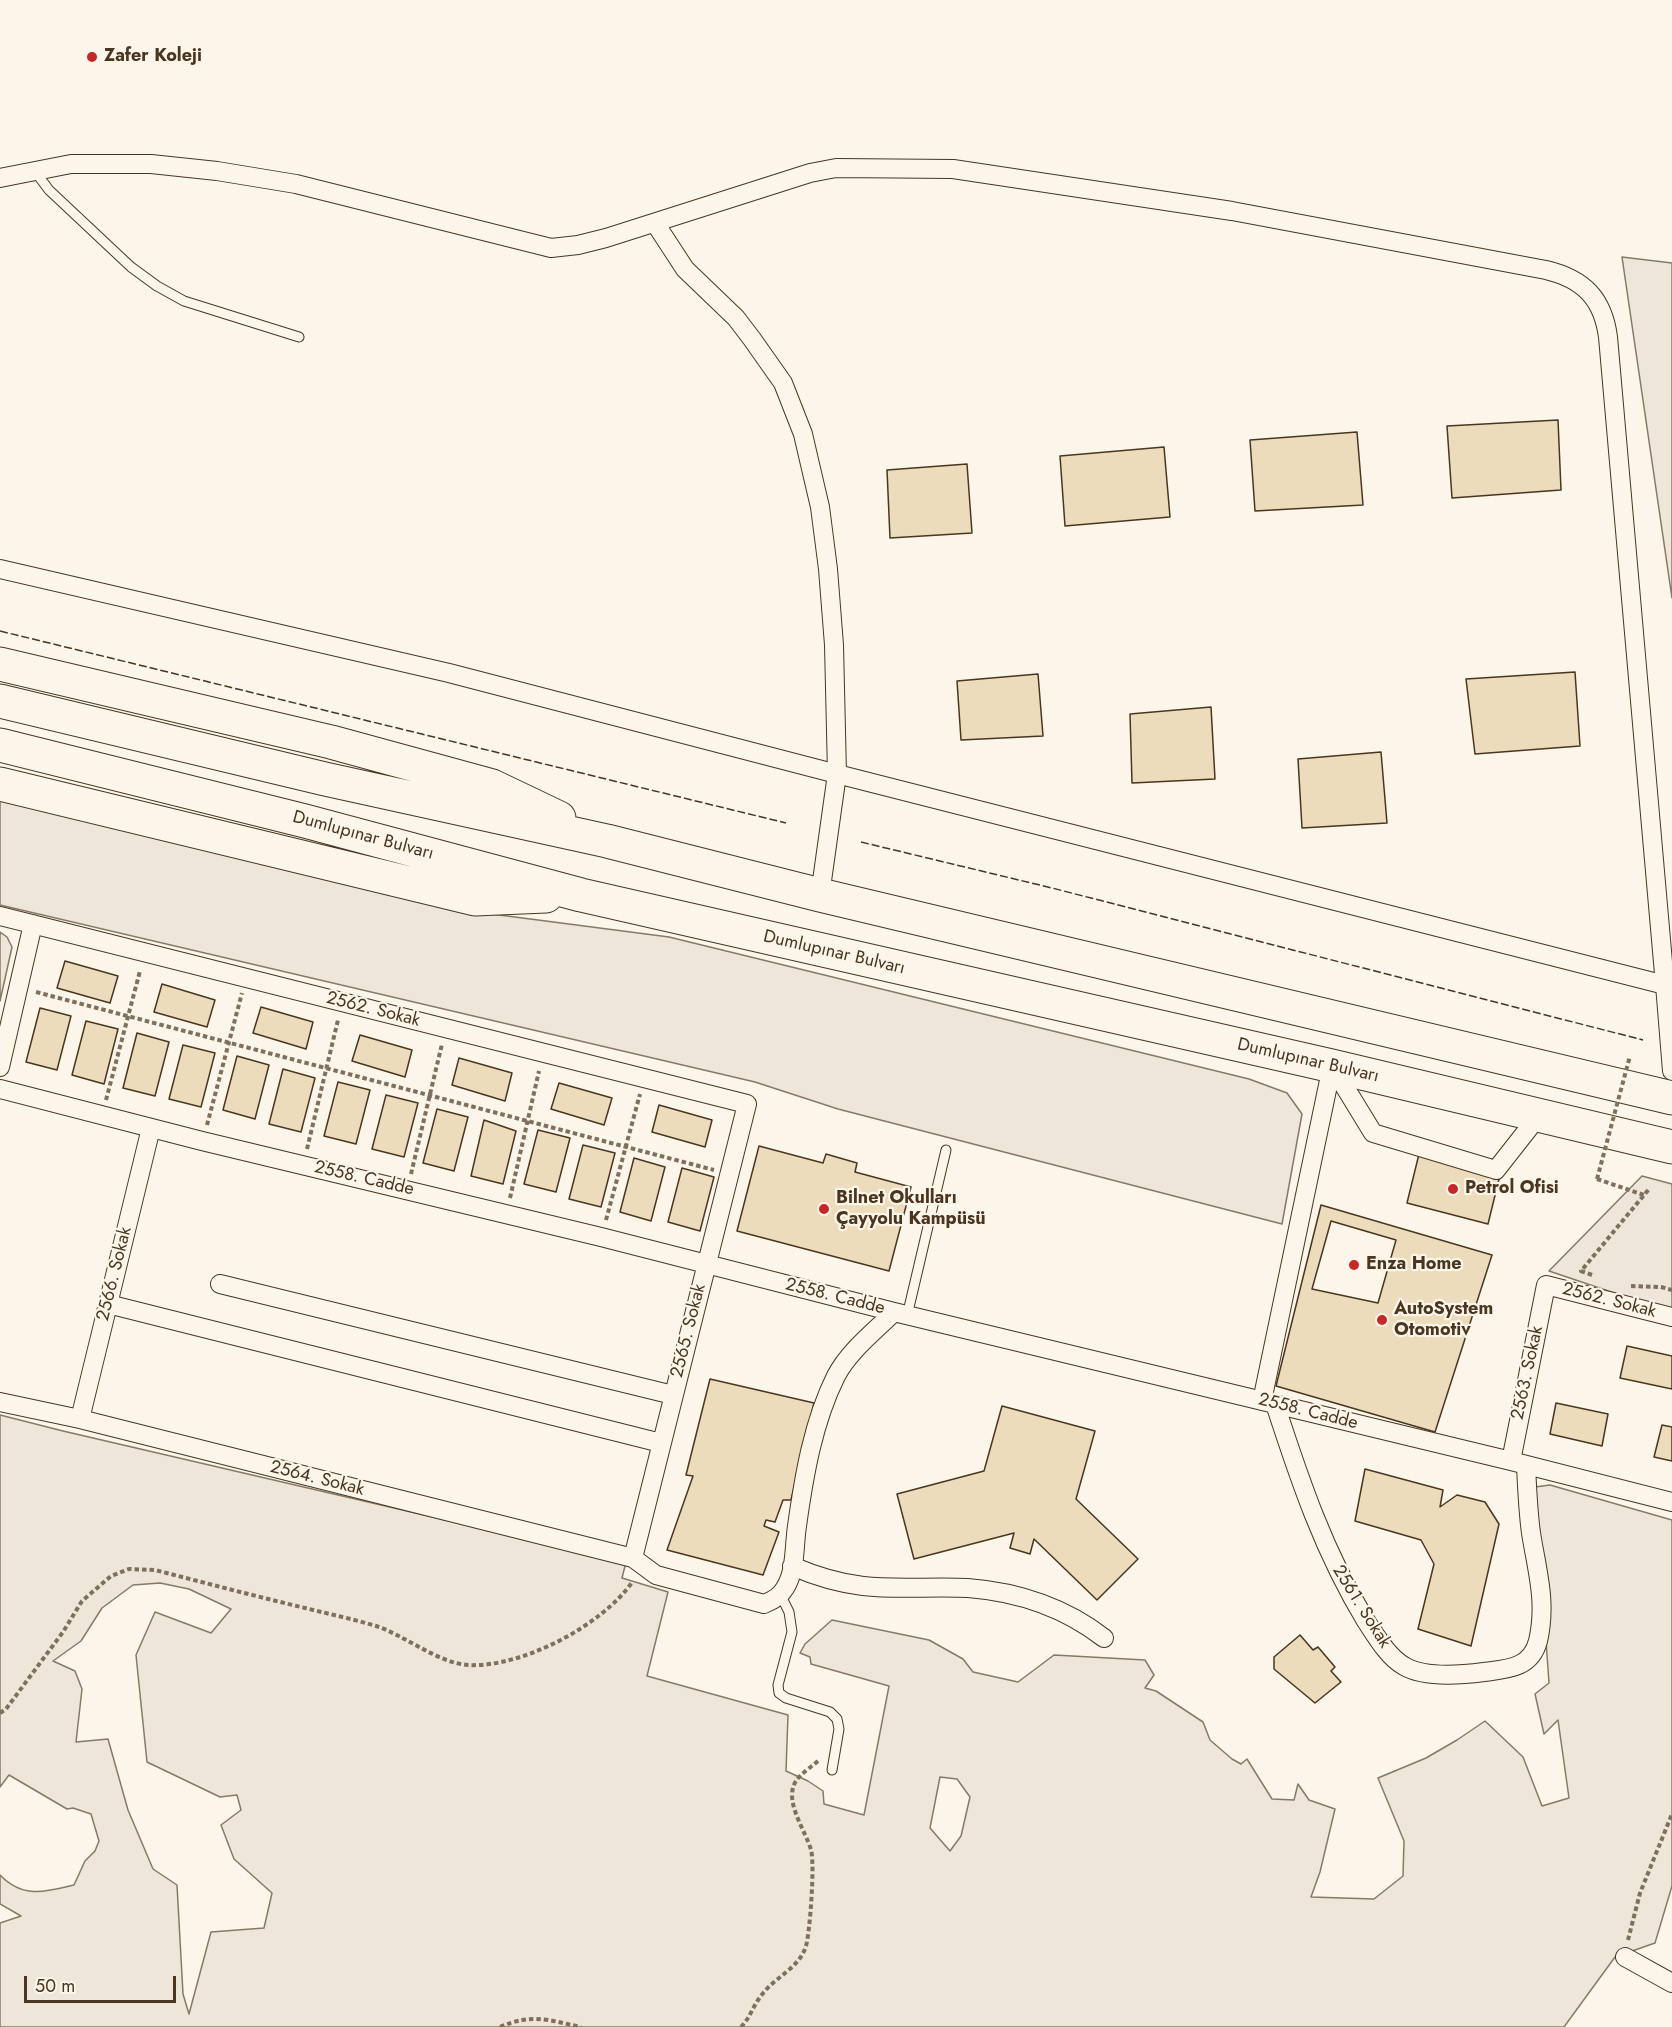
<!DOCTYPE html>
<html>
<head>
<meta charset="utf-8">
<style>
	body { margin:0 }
	#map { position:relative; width:1672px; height:2027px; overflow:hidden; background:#fbf6e9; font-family:Jost,sans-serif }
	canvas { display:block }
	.scale { position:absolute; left:24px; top:1976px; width:152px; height:27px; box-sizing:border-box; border:3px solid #4a3520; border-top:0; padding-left:8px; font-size:18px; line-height:21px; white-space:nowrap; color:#4a3520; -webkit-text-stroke:4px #fbf6e9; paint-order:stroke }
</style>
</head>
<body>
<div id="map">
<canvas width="1672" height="2027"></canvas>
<div class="scale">50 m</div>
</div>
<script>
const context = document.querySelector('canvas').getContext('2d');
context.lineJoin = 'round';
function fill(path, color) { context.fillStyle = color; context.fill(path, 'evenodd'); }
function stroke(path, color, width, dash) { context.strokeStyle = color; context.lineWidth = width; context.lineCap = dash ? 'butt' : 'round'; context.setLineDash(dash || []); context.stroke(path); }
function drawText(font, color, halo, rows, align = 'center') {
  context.font = font + ' Jost,sans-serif'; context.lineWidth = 4.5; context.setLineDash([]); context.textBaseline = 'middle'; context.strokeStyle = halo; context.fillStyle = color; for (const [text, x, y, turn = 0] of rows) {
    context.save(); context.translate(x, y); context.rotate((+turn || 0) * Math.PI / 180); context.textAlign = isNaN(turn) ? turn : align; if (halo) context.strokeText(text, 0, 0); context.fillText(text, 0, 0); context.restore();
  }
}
const green = new Path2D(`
	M1622 257 1672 263V598Z
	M0 800 484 913 669 937 1249 1079 1287 1093 1302 1114 1282 1224 838 1109 755 1082 0 905Z
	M0 932 7 937 12 947 0 1001Z
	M1642 1176 1672 1184V1310L1641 1302 1549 1271Z
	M0 1415 63 1431 626 1562 622 1578 668 1592 647 1676 788 1715 786 1771 808 1781 823 1791 824 1804 864 1815 889 1686 811 1664 810 1657 800 1653 805 1644 832 1620 929 1640 963 1659 973 1672 1018 1682 1054 1655 1145 1660 1154 1675 1145 1688 1156 1691 1203 1722 1210 1740 1232 1759 1241 1764 1247 1759 1272 1799 1294 1800 1298 1784 1309 1800 1335 1809 1320 1872 1311 1897 1374 1899 1403 1876 1404 1841 1378 1778 1426 1758 1457 1740 1485 1721 1523 1757 1542 1806 1569 1798 1558 1720 1544 1734 1535 1694 1549 1683 1535 1487 1550 1485 1672 1520V1886L1655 1943 1615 1957 1564 2027H0V1923L21 1916 0 1904V1875C23 1899 46 1892 74 1885L85 1861 95 1851 99 1841 91 1814 73 1808 67 1809 9 1775 0 1787ZM160 1583 189 1589 231 1609 211 1633 155 1612 136 1655 147 1762 220 1797 237 1795 241 1810 221 1825 234 1859 272 1893 264 1928 211 1932 189 2014 183 1994 177 1885 153 1869 128 1810 108 1739 76 1742 82 1689 75 1671 53 1661 81 1641 102 1608 133 1585ZM940 1777 957 1779 970 1797 961 1836 950 1851 930 1828Z`);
fill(green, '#ede6d9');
stroke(green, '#887966', 1.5);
const building = new Path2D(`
	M1558 420 1561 490 1452 498 1447 426Z
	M1357 432 1363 505 1255 511 1250 440Z
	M1164 447 1170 517 1065 526 1060 456Z
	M967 464 972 533 890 538 887 470Z
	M1575 672 1580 746 1475 754 1466 679Z
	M1038 674 1043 736 961 740 957 681Z
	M1211 707 1215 779 1132 783 1130 714Z
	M1381 752 1387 823 1302 828 1298 759Z
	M65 961 118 976 110 1003 57 988Z
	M162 984 215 1000 207 1027 154 1012Z
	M261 1007 313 1022 306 1049 253 1033Z
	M40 1008 71 1016 57 1070 26 1062Z
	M86 1021 118 1029 104 1084 72 1075Z
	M137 1033 169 1042 155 1096 123 1088Z
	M360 1035 412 1050 405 1077 352 1061Z
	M183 1045 215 1053 201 1107 169 1099Z
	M237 1056 269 1065 255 1119 223 1110Z
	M459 1058 512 1073 505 1101 452 1085Z
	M283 1069 315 1078 301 1132 269 1124Z
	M338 1082 370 1090 356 1144 324 1136Z
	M559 1083 612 1098 604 1125 551 1109Z
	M386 1095 418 1103 404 1157 372 1149Z
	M659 1105 712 1120 705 1147 652 1132Z
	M437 1109 468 1117 454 1171 423 1163Z
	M484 1120 516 1131 503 1184 471 1176Z
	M538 1130 570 1138 556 1192 524 1184Z
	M583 1145 615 1153 601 1207 569 1199Z
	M759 1146 823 1163 826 1154 857 1163 855 1172 911 1187 889 1271 737 1231Z
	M1419 1154 1500 1175 1488 1224 1407 1203Z
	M634 1158 665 1167 651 1221 620 1212Z
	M682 1168 714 1177 700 1231 668 1222Z
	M1321 1205 1492 1255 1435 1432 1276 1386Z
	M1331 1221 1396 1240 1378 1303 1312 1289Z
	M1627 1346 1672 1356V1389L1620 1378Z
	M710 1379 814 1403 791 1500H783L775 1522 766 1520 764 1526 779 1532 763 1575 667 1550 693 1476 686 1475Z
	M1556 1403 1608 1414 1602 1446 1550 1434Z
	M1002 1406 1095 1431 1076 1499 1138 1559 1097 1600 1034 1539 1030 1554 1010 1548 1014 1533 914 1559 897 1494 984 1471Z
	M1662 1425 1672 1427V1461L1654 1457Z
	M1365 1469 1443 1490 1440 1507 1457 1495 1485 1502 1499 1524 1471 1646 1418 1629 1434 1564 1421 1540 1355 1521Z
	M1300 1635 1313 1650 1318 1647 1335 1667 1331 1671 1341 1682 1315 1703 1274 1669V1657Z`);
fill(building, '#ecdcbc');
stroke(building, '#4a3520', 1.5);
const lane = new Path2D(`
	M34 170 49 190 131 267 157 286 184 301 299 337
	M907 1316 946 1150
	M780 1594 789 1612 792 1632 778 1685 779 1693 786 1698 830 1712 837 1719 839 1729 832 1770`);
const street = new Path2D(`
	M0 178 71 164H151L217 171 296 184 551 248 578 245 606 238 810 173 836 168 953 169 1232 211 1546 270C1584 279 1603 299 1608 337L1665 985 1672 987
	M655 223 685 269 736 318 752 339 783 383 803 434 809 460 820 507 828 569 834 645 837 774 820 895
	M0 569 449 673 837 774 1665 985 1672 1071
	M0 916 747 1104 633 1558
	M1332 1066 1373 1133 1496 1170 1540 1114
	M0 1067 33 924
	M0 1089 202 1141 601 1237 894 1312 1511 1461 1672 1502
	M220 1284 673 1395
	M108 1304 661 1443
	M1262 1401 1332 1066
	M0 1402 80 1419 633 1558 656 1575 764 1604C772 1601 780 1597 785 1588 796 1571 794 1545 797 1526 804 1476 813 1422 836 1376 849 1351 874 1332 894 1312
	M1275 1404C1300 1481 1324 1552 1366 1621 1376 1636 1388 1657 1404 1666 1424 1678 1461 1675 1484 1672 1508 1669 1531 1668 1538 1641 1547 1602 1537 1571 1531 1533 1528 1511 1527 1488 1526 1465
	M80 1419 151 1128
	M1511 1461 1546 1285 1672 1317
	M792 1566C815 1576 838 1583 863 1586 898 1590 933 1586 968 1588 1019 1592 1064 1607 1104 1638
	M1625 1957 1672 1983`);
const highway = new Path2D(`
	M0 664 331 742 492 786 559 818
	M0 701 325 779 607 841 820 895 1672 1098
	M0 745 305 821 581 895 1332 1066 1672 1147
	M0 784 475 899 546 896`);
stroke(lane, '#4a3520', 11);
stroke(street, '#4a3520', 20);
stroke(highway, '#4a3520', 35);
stroke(new Path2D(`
	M36 992 714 1170
	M106 1100 140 971
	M207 1125 242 993
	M307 1149 338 1020
	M411 1174 442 1044
	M1597 1179 1644 1195
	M510 1198 539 1071
	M606 1220 640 1094
	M1592 1275 1581 1271 1649 1189
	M1631 1286 1661 1287 1672 1290
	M0 1713 6 1709 63 1632 82 1601 111 1576 129 1569 155 1570C205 1583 255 1596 305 1608 329 1614 353 1619 376 1626 404 1635 438 1663 468 1665 522 1668 603 1625 633 1581
	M1628 1940 1640 1893 1672 1814
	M500 2027C533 2013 548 2020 581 2027
	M741 2027C750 2018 753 2006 761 1996 774 1977 799 1969 806 1946 810 1932 815 1863 811 1850 806 1831 783 1801 796 1781 801 1773 813 1766 820 1759`), '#7f6f5c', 4, [4.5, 3]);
stroke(lane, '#fbf6e9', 9);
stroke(street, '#fbf6e9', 18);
stroke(highway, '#fbf6e9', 33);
stroke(new Path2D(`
	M1597 1179 1630 1056`), '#7f6f5c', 4, [4.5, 3]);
stroke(new Path2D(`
	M0 631 786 823
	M861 842 1052 888 1643 1040`), '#4a3520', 1.5, [8, 3]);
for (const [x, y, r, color] of [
	[92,57,6,"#c62828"],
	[1453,1189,6,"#c62828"],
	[824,1209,6,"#c62828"],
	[1354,1265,6,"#c62828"],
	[1382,1320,6,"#c62828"]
]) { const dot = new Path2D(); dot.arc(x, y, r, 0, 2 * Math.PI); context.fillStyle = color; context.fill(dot); stroke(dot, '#fbf6e9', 2); }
drawText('bold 18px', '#4a3520', '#fbf6e9', [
	["Zafer Koleji",104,57],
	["Petrol Ofisi",1465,1189],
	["Bilnet Okulları",836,1199],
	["Çayyolu Kampüsü",836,1220],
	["Enza Home",1366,1265],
	["AutoSystem",1394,1310],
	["Otomotiv",1394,1331]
], 'left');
drawText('18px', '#4a3520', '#fbf6e9', [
	["Dumlupınar Bulvarı",363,836,15],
	["Dumlupınar Bulvarı",834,953,13],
	["2562. Sokak",373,1010,14],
	["Dumlupınar Bulvarı",1308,1061,13],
	["2558. Cadde",364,1179,13],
	["2566. Sokak",115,1274,-76],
	["2558. Cadde",835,1297,14],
	["2562. Sokak",1609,1301,14],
	["2565. Sokak",689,1331,-76],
	["2563. Sokak",1528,1373,-78],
	["2558. Cadde",1308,1412,14],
	["2564. Sokak",317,1479,14],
	["2561. Sokak",1361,1607,58]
]);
</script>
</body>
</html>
